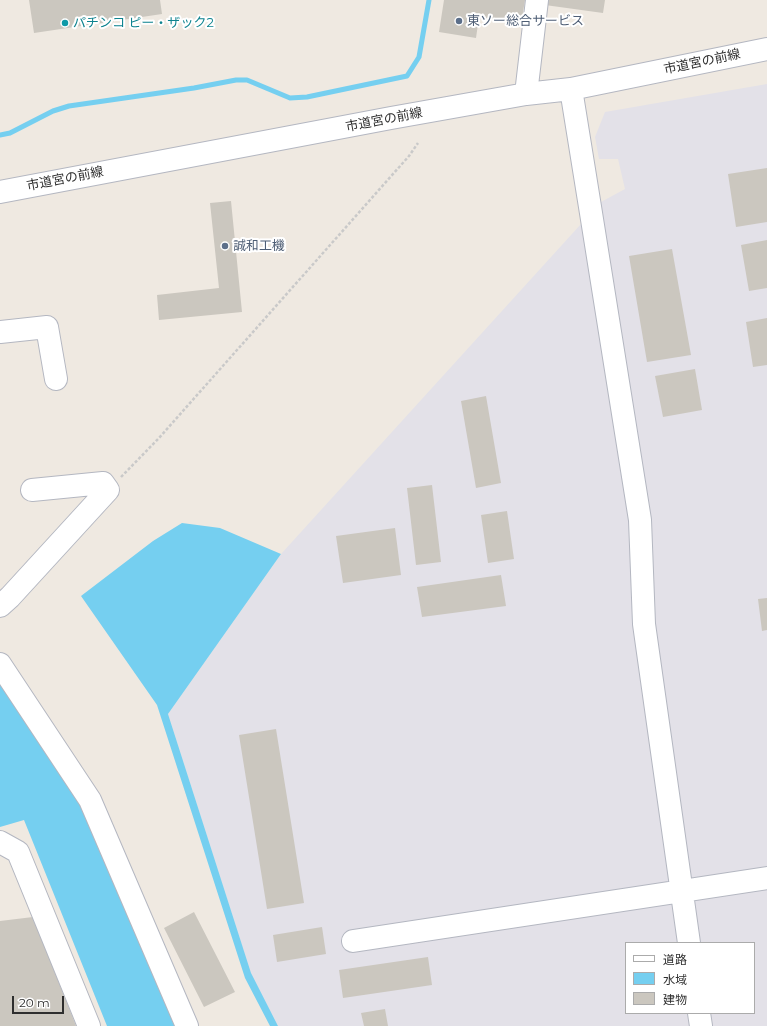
<!DOCTYPE html>
<html>
<head>
<meta charset="utf-8">
<style>
	body { margin:0 }
	#map { position:relative; width:767px; height:1026px; overflow:hidden; background:#efe9e1; font-family:Montserrat,"Noto Sans JP",sans-serif }
	canvas { display:block }
	.legend { position:absolute; left:625px; top:942px; width:130px; height:72px; box-sizing:border-box; background:#fff; border:1px solid #ababab; margin:0; padding:5px 7px; list-style:none; font-size:12px; color:#2e2e2e }
	.legend li { display:flex; align-items:center; gap:8px; height:20px }
	.legend b { width:20px; border:1px solid #ababab }
	.scale { position:absolute; left:12px; top:996px; width:52px; height:18px; box-sizing:border-box; border:2px solid #2e2e2e; border-top:0; padding-left:5px; font-size:12px; line-height:14px; white-space:nowrap; color:#2e2e2e; -webkit-text-stroke:3px #fff; paint-order:stroke }
</style>
</head>
<body>
<div id="map">
<canvas width="767" height="1026"></canvas>
<ul class="legend">
<li><b style="height:5px;background:#fff"></b>道路</li>
<li><b style="height:11px;background:#75cff0"></b>水域</li>
<li><b style="height:11px;background:#cbc7bf"></b>建物</li>
</ul>
<div class="scale">20 m</div>
</div>
<script>
const context = document.querySelector('canvas').getContext('2d');
context.lineJoin = 'round';
function fill(path, color) { context.fillStyle = color; context.fill(path, 'evenodd'); }
function stroke(path, color, width, dash) { context.strokeStyle = color; context.lineWidth = width; context.lineCap = dash ? 'butt' : 'round'; context.setLineDash(dash || []); context.stroke(path); }
function drawText(font, color, halo, rows, align = 'center') {
  context.font = font + ' Montserrat,"Noto Sans JP",sans-serif'; context.lineWidth = 4; context.setLineDash([]); context.textBaseline = 'middle'; context.strokeStyle = halo; context.fillStyle = color; for (const [text, x, y, turn = 0] of rows) {
    context.save(); context.translate(x, y); context.rotate((+turn || 0) * Math.PI / 180); context.textAlign = isNaN(turn) ? turn : align; if (halo) context.strokeText(text, 0, 0); context.fillText(text, 0, 0); context.restore();
  }
}
fill(new Path2D(`
	M767 84V1026H278L252 977 168 714 281 554 601 202 625 189 618 159H599L595 137 605 112ZM626 943H754V1013H626Z`), '#e3e1e8');
fill(new Path2D(`
	M182 523 220 528 281 554 168 714 251 973 278 1026H270L245 978 157 705 81 596 153 541Z
	M0 684 84 803 185 1026H107L24 820 0 827Z`), '#75cff0');
stroke(new Path2D(`
	M0 135 10 133 53 111 69 106 194 88 236 80H247L290 98 307 97 407 76 419 57 429 0`), '#75cff0', 5);
fill(new Path2D(`
	M29 0H160L162 14 34 33Z
	M444 0H525L521 24 479 17 476 38 439 32Z
	M545 0H605L603 13 545 5Z
	M767 168V222L736 227 728 174Z
	M231 201 242 312 159 320 157 295 219 288 210 203Z
	M767 240V288L749 291 741 245Z
	M672 249 691 355 647 362 629 256Z
	M767 318V365L753 367 746 322Z
	M695 369 702 410 663 417 655 376Z
	M486 396 501 483 476 488 461 401Z
	M432 485 441 562 416 565 407 488Z
	M507 511 514 559 488 563 481 515Z
	M395 528 401 575 343 583 336 536Z
	M501 575 506 606 422 617 417 587Z
	M767 598V630L762 631 758 599Z
	M276 729 304 903 267 909 239 735Z
	M194 912 235 992 204 1007 164 928Z
	M33 917 76 1026H0V921Z
	M322 927 326 954 277 962 273 935Z
	M428 957 432 985 343 998 339 970Z
	M385 1009 388 1026H364L361 1013Z`), '#cbc7bf');
const minor = new Path2D(`
	M571 89 591 213 640 520 644 624 689 943
	M526 94 537 0
	M0 192 391 118 526 94 571 89 767 49
	M0 332 47 327 56 379
	M0 606 10 597 108 490 103 483 32 490
	M0 664 90 800 187 1026
	M0 842 18 852 89 1026
	M353 941 767 878
	M699 1013 701 1026`);
stroke(minor, '#b4b7c1', 24);
stroke(new Path2D(`
	M121 477 159 438 409 156 418 143`), '#c9c9c9', 2.5, [3, 2]);
stroke(minor, '#fff', 22);
for (const [x, y, r, color] of [
	[459,21,4,"#5c6f8a"],
	[65,23,4,"#0f9aa8"],
	[225,246,4,"#5c6f8a"]
]) { const dot = new Path2D(); dot.arc(x, y, r, 0, 2 * Math.PI); context.fillStyle = color; context.fill(dot); stroke(dot, '#fff', 1.5); }
drawText('13px', '#4e5e75', '#fff', [
	["東ソー総合サービス",467,21],
	["誠和工機",233,246]
], 'left');
drawText('13px', '#0d838f', '#fff', [
	["パチンコ ピー・ザック2",73,23]
], 'left');
drawText('13px', '#2e2e2e', '#fff', [
	["市道宮の前線",702,62,-12],
	["市道宮の前線",384,120,-11],
	["市道宮の前線",65,179,-11]
]);
</script>
</body>
</html>
